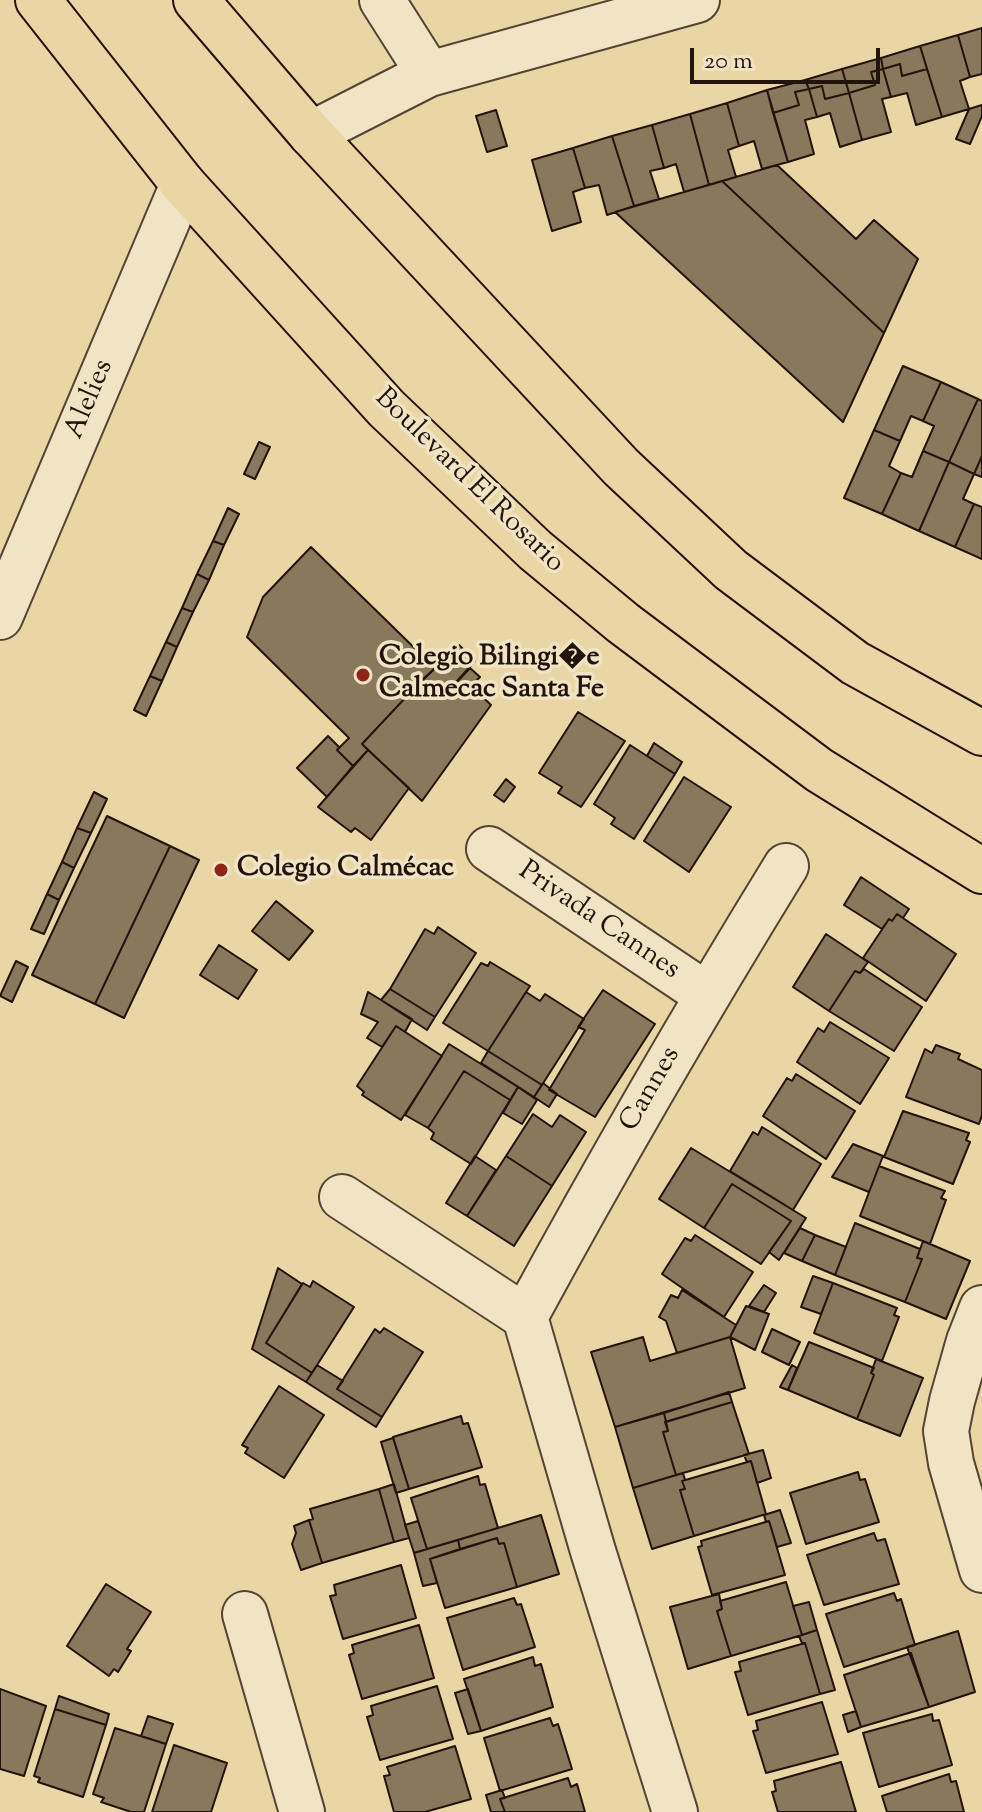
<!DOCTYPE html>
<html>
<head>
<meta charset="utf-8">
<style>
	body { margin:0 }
	#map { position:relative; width:982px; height:1812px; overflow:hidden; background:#ead5a5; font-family:"Sorts Mill Goudy",serif }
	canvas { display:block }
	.scale { position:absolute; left:690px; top:48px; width:190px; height:36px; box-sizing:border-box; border:4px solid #23130d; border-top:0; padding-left:10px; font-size:24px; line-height:28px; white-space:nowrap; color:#23130d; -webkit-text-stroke:6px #f1e4c4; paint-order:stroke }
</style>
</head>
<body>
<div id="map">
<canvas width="982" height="1812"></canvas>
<div class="scale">20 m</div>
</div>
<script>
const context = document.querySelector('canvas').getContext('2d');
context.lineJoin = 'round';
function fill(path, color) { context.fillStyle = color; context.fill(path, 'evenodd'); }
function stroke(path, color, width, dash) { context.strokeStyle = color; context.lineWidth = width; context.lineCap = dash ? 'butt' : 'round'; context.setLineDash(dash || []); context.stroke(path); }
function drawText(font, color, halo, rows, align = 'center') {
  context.font = font + ' "Sorts Mill Goudy",serif'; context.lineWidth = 7; context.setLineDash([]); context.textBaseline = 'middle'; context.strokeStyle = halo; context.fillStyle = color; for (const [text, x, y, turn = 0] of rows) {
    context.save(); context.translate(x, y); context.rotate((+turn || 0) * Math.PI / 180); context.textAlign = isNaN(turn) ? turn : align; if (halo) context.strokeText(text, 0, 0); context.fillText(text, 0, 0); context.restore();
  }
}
const building = new Path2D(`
	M982 28V74L970 77 958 35Z
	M958 35 970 77 960 81 969 109 942 117 920 46Z
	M920 46 927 69 902 76 900 64 883 69 881 58Z
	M881 58 883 69 871 72 875 85 849 93 842 69Z
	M900 64 902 76 927 69 942 117 916 125 907 93 891 97 883 69Z
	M842 69 849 93 825 99 822 86 809 89 805 80Z
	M883 69 891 97 882 99 891 132 862 140 849 93 875 85 871 72Z
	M805 80 809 89 795 92 799 105 773 113 767 90Z
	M822 86 825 99 849 93 862 140 840 147 830 113 817 117 809 89Z
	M809 89 817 117 805 120 814 154 788 162 773 113 799 105 795 92Z
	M767 90 788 162 762 169 754 141 739 146 727 103Z
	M727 103 739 146 728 150 736 177 709 185 690 114Z
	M982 105V116L970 144 956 139 969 109Z
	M496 110 507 146 487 152 476 116Z
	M690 114 709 185 684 192 676 164 664 168 652 125Z
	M652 125 664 168 650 171 659 199 634 206 612 136Z
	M612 136 634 206 607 215 599 185 585 188 573 148Z
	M573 148 585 188 573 192 581 222 552 231 532 160Z
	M777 165 856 239 874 220 918 259 884 333 722 181Z
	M722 181 884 333 843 422 615 212Z
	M903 366 941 382 923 421 911 416 900 441 874 430Z
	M941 382 978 399 949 462 923 451 934 426 923 421Z
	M978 399 982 401V456L974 474 949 462Z
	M874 430 900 441 889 466 901 473 882 514 844 498Z
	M259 442 270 447 255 479 244 474Z
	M923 451 949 462 919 531 882 514 901 473 912 477Z
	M982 456V477L974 474Z
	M949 462 974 474 963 499 974 504 955 547 919 531Z
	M974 504 982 507V559L955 547Z
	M228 508 239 514 224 545 213 541Z
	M213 541 224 545 209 580 197 574Z
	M311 547 435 668 422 680 362 744 368 750 353 766 337 750 349 738 247 637 263 597Z
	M197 574 209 580 193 612 182 608Z
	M182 608 193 612 177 647 166 642Z
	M166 642 177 647 162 681 150 676Z
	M459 645 475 661 442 698 423 680Z
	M470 668 480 677 471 686 491 705 422 801 362 744 422 680 442 698Z
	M150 676 162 681 146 716 134 710Z
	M578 712 625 741 581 807 558 793 562 787 539 773Z
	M328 736 339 747 337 750 353 766 327 797 297 768Z
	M654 743 682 762 675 774 647 756Z
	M630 745 675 774 634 839 611 824 615 818 594 804Z
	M368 750 409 788 371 840 355 828 351 832 318 807Z
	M684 777 731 807 689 872 644 841Z
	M506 779 515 787 504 802 494 795Z
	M94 792 107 799 91 833 77 828Z
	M107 816 170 846 95 1004 32 975Z
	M77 828 91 833 74 868 62 862Z
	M170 846 199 860 124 1018 95 1004Z
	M62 862 74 868 59 900 47 894Z
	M861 877 909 909 903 918 897 914 892 921 889 919 882 929 844 905Z
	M47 894 59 900 44 934 31 929Z
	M276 901 313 931 289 960 252 931Z
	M897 914 956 954 926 1001 863 958 889 919 892 921Z
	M438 927 476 953 435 1017 390 989 425 929 434 934Z
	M826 934 868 962 860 973 855 971 829 1011 793 987Z
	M219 945 257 970 238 999 200 975Z
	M16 961 28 967 12 1002 0 996Z
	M490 962 530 986 488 1051 443 1023 481 963 488 966Z
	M864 969 922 1007 894 1051 829 1011 855 971 860 973Z
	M390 989 435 1017 427 1030 381 1000Z
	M603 990 655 1024 595 1117 549 1090 585 1030 578 1027Z
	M368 992 412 1019 405 1032 396 1026 382 1047 367 1038 378 1022 361 1014Z
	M526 992 540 1001 545 994 584 1019 542 1085 488 1051Z
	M830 1022 889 1058 860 1104 797 1062 818 1028 824 1032Z
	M396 1026 442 1056 401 1120 362 1095 364 1092 357 1086Z
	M449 1044 518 1087 510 1100 464 1071 428 1128 405 1115Z
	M936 1045 960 1054 958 1059 982 1070V1115L979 1124 906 1097 925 1049 932 1053Z
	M488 1051 542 1085 534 1097 481 1063Z
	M464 1071 510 1100 471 1164 431 1139 434 1133 428 1128Z
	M796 1074 855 1111 826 1159 763 1116 787 1078 792 1081Z
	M543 1083 557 1094 549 1107 534 1097Z
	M518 1087 537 1100 522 1124 503 1113Z
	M903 1111 969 1133 966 1140 970 1142 953 1184 884 1157Z
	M533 1114 552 1127 560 1115 586 1132 552 1186 506 1156Z
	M762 1127 821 1164 793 1210 730 1171 753 1132 758 1135Z
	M853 1144 883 1156 869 1192 832 1177Z
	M691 1148 806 1218 779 1260 769 1252 791 1221 732 1184 704 1228 659 1199Z
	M475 1156 496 1170 467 1216 446 1203Z
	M506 1156 552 1186 514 1246 467 1216Z
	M879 1166 945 1191 941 1198 946 1200 930 1244 860 1216Z
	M732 1184 791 1221 761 1264 704 1228Z
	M855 1223 920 1249 917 1258 922 1259 905 1302 835 1275Z
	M800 1228 815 1235 802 1261 784 1253Z
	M695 1235 753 1272 724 1317 662 1274 685 1238 691 1241Z
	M815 1235 846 1247 835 1275 802 1261Z
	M923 1241 970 1261 946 1319 905 1302 922 1259 917 1258Z
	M278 1268 302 1284 266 1343 312 1373 306 1382 252 1349Z
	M813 1276 833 1283 821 1314 801 1307Z
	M313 1281 354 1307 312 1373 266 1343 303 1283 310 1287Z
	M833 1283 897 1308 894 1315 899 1317 882 1361 814 1333Z
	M764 1285 776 1293 764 1312 749 1306Z
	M682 1290 736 1325 730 1337 677 1353 666 1321 659 1317 671 1295 678 1298Z
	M746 1306 769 1314 755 1350 730 1337Z
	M384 1328 423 1352 382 1417 337 1389 375 1329 380 1333Z
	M772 1329 800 1342 789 1365 762 1352Z
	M643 1337 650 1361 730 1337 745 1388 615 1427 591 1352Z
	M809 1342 874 1368 871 1373 874 1375 857 1419 788 1390Z
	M876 1359 923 1378 900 1436 857 1419 874 1375 871 1373Z
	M317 1365 343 1381 337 1389 382 1417 376 1427 306 1382Z
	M792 1365 797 1368 788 1390 780 1387Z
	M279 1386 324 1415 284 1478 245 1453 248 1448 242 1445Z
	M729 1392 732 1402 666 1422 664 1413Z
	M732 1402 749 1454 676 1475 663 1432 668 1431 665 1422Z
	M664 1413 668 1431 663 1432 676 1475 633 1488 615 1427Z
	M461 1416 463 1424 468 1423 482 1467 409 1489 393 1437Z
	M393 1438 409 1489 396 1493 381 1442Z
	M763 1450 771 1478 757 1483 751 1461 747 1462 744 1455Z
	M751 1461 766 1514 694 1536 680 1490 685 1489 682 1481Z
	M858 1472 860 1480 865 1479 879 1522 806 1544 790 1493Z
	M683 1473 685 1480 682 1481 685 1489 680 1490 694 1536 652 1549 633 1488Z
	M478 1476 480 1485 485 1484 498 1528 427 1549 411 1498Z
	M394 1484 409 1538 394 1542 379 1489Z
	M379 1489 394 1542 322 1563 309 1520 313 1519 310 1509Z
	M780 1510 791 1543 777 1547 769 1521 766 1522 764 1515Z
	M541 1515 559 1574 517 1587 504 1543 499 1544 497 1538 460 1549 458 1540Z
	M309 1520 322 1563 301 1570 292 1544 296 1533 294 1526Z
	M418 1521 427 1549 414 1553 405 1525Z
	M769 1521 785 1575 712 1595 698 1547 702 1546 701 1541Z
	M874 1533 877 1541 885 1539 899 1584 824 1605 807 1555Z
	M497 1538 499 1544 504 1543 517 1587 445 1608 430 1559Z
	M458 1540 460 1549 430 1559 437 1583 423 1586 414 1553Z
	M401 1565 416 1618 343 1639 330 1596 336 1595 334 1585Z
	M786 1582 802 1635 731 1656 717 1611 722 1609 720 1601Z
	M106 1584 151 1612 127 1649 131 1651 118 1672 114 1669 109 1676 67 1646Z
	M894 1593 897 1601 901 1599 915 1645 844 1667 826 1614Z
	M719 1594 722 1609 717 1611 731 1656 688 1669 670 1607Z
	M514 1598 517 1605 521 1604 535 1647 463 1670 447 1618Z
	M809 1602 817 1630 802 1635 793 1606Z
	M419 1625 434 1678 362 1699 349 1655 354 1653 352 1645Z
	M817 1630 835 1690 820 1694 805 1643H802L799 1636Z
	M958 1631 975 1692 929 1707 907 1647Z
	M805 1643 820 1694 748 1715 735 1672 741 1671 739 1662Z
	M911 1653 929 1707 861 1727 844 1675Z
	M533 1657 535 1666 541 1664 553 1707 481 1731 464 1679Z
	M437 1686 453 1739 380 1760 367 1717 373 1715 371 1706Z
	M0 1689 46 1706 24 1776 0 1769Z
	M468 1689 481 1731 468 1734 455 1693Z
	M59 1696 109 1714 106 1725 55 1709Z
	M822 1702 838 1754 766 1773 753 1731 758 1730 756 1721Z
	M55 1709 106 1725 83 1797 38 1782 40 1778 34 1776Z
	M856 1711 861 1727 848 1732 843 1715Z
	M932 1714 933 1721 939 1720 952 1765 879 1787 863 1733Z
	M148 1716 173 1724 166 1744 141 1736Z
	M550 1718 553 1726 558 1724 572 1769 500 1791 484 1738Z
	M115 1728 166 1744 144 1812H131L101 1802 104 1798 93 1794Z
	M174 1745 227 1763 211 1812H152Z
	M455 1746 471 1799 425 1812H394L384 1776 390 1775 387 1767Z
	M841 1762 856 1812H778L772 1792 776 1791 774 1781Z
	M949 1774 951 1782 956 1781 964 1812H887L882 1796Z
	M568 1778 571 1787 577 1784 585 1812H505L500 1799Z
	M502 1790 505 1798 500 1799 505 1812H491L486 1795Z`);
fill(building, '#8a785c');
stroke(building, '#23130d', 2);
const minor = new Path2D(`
	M382 0 429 74
	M311 134 429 74 697 0
	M0 617 183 184
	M489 849 707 995
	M342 1197 525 1317
	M982 1308 969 1341 952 1401 946 1431 951 1463 982 1570
	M245 1614 302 1812
	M675 1812 593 1551 525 1317C608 1164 695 1014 786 866`);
const major = new Path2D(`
	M38 0 183 184 386 408 535 550 623 623 819 770 982 871
	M196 0 311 134 621 467 731 570 855 663 982 733`);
stroke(minor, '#543', 48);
stroke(major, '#23130d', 48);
stroke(minor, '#f1e4c4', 44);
stroke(major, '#ead5a5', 44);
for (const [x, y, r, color] of [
	[363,675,8,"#8f2418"],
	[221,870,8,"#8f2418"]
]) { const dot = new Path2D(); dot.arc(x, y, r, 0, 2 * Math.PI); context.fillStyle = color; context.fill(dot); stroke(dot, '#f1e4c4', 3); }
drawText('28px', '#23130d', '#f1e4c4', [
	["Alelies",91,400,-67],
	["Boulevard El Rosario",468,482,44],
	["Privada Cannes",598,922,34],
	["Cannes",652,1090,-60]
]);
drawText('bold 28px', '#23130d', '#f1e4c4', [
	["Colegio Bilingi�e",379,659],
	["Calmecac Santa Fe",379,691],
	["Colegio Calmécac",237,870]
], 'left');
</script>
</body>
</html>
